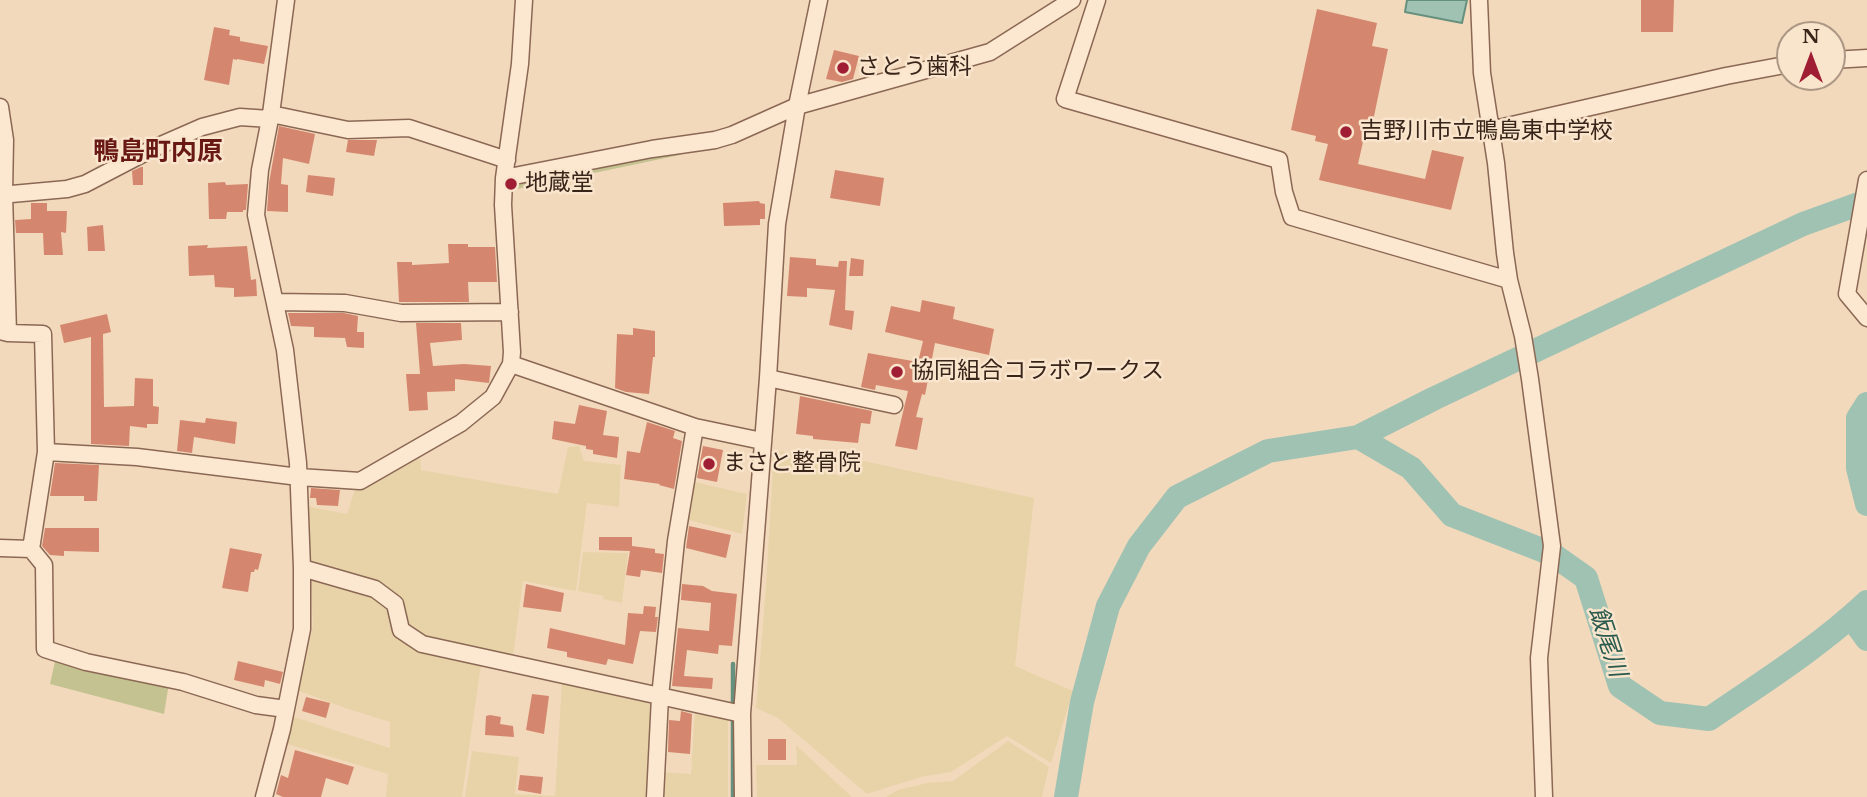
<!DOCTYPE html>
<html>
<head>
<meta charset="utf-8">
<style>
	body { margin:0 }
	#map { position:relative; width:1867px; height:797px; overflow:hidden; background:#f2d9bc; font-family:"Libre Baskerville",serif }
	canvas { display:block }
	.north { position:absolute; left:1776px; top:21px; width:70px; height:70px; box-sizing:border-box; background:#f9e4cc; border:2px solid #ac9785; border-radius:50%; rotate:0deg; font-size:19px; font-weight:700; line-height:28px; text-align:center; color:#39241a }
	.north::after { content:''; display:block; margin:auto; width:24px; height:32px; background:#a01e34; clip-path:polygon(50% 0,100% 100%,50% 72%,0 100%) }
</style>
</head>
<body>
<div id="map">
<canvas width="1867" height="797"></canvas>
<div class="north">N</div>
</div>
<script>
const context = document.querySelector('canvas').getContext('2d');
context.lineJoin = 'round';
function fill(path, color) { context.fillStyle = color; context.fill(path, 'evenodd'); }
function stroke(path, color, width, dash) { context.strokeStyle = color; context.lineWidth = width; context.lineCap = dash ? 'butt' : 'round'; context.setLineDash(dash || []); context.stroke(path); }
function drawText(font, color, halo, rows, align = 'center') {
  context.font = font + ' "Libre Baskerville","Noto Sans JP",serif'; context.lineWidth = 5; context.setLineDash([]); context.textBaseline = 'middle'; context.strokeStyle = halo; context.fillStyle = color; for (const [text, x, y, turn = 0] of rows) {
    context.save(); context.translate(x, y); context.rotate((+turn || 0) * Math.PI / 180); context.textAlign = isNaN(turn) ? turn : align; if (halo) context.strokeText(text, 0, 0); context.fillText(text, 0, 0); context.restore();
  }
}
fill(new Path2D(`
	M579 446 584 461 621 465 619 507 587 503 576 591 523 581 513 657 422 637 406 626 403 603 388 589 309 564 305 506 347 514 356 486 420 455 421 470 558 494 568 447Z
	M774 450 829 459 827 472 843 477 850 458 1034 498 1015 666 1073 691 1051 763 1007 736 951 772 921 777 867 794 778 718 756 708 766 586Z
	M690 481 747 494 742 534 685 519Z
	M583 552 628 553 622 603 603 599 604 596 578 591Z
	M311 579 374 594 390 606 399 636 481 665 462 797H386L388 774 284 743 291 716 390 748V722L348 709 299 691 313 625Z
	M562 681 656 700 650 797H465L472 751 519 757 515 794 555 796Z
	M695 709 728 718V797H659L660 772 691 774Z
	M1008 741 1049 767 1042 797H886L898 790 927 783 953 781Z
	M796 745 852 797H757L756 765H797Z`), '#e8d3a9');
fill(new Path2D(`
	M686 149 680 155 517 189 516 180Z
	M56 657 169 683 164 714 50 684Z`), '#c4c290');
const water = new Path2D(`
	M1407 0H1467L1462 23 1405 12Z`);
fill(water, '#a0c2b3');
stroke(water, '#67917f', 2);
stroke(new Path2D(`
	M733 708V664
	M733 797V717`), '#67917f', 4.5);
stroke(new Path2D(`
	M1867 404 1858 418V468L1867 504
	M1358 437 1411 468 1452 515 1552 554 1586 578 1620 686 1660 713 1709 719C1763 682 1819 647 1867 602
	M1851 617 1867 639
	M1066 797 1082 702 1108 606 1139 546 1177 497 1268 451 1358 437 1435 398 1803 224 1867 201`), '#a0c2b3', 24);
fill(new Path2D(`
	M1641 0H1674L1673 32H1641Z
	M1317 9 1377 23 1372 46 1388 49 1373 121 1368 120 1358 164 1425 179 1432 150 1464 157 1451 210 1319 180 1328 144 1315 141 1316 136 1291 130Z
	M214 27 230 30 229 35 240 37V41L268 46 264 64 237 59V60L233 59 229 85 204 80Z
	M834 50 859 56 853 79 842 82 826 79Z
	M279 126 315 134 309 164 283 158 281 184 288 185V212L267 211 269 183Z
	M348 140H377L374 156 346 152Z
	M141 167H143V185H133L132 171Z
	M835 170 884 178 880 206 830 198Z
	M308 175 335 178 333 196 306 192Z
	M225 182 226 185 248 184 246 210H243V212H227L226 219H209L208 183Z
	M759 201 760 203 765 204V219H760V225L724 226 723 203Z
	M31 203H47V211H67L66 233 61 232 63 255H44L43 233H16L15 220 31 219Z
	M103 225 105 251H88L87 227Z
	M448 244H468V247H495L497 282H468L469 302H399L397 262H412V265L449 263Z
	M208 245 207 248 247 246 251 280 256 279 257 296 234 297V288L215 287 214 275 189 276 188 246Z
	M790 257 816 259V265L838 267 839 261H847L845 310 854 311 852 330 829 325 835 290 807 288V297L787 296Z
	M851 258 864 260 863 276H849Z
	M922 300 955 307 953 319 994 329 989 355 935 343 925 395 922 394 916 417 923 418 917 450 895 446 908 391 876 385 875 390 861 387 868 353 918 362 923 341 885 332 891 306 920 312Z
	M288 313H344L358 316 357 332H364V348L347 347 345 338 314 337V327L291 326Z
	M107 314 111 332 103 334 104 407 134 406 135 378 153 379V406L159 407 158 424H147V428L130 426 129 446 91 444V337L64 343 60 325Z
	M416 323H461L462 340 430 343 433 366 464 364 491 366 489 383 455 379V391L427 392 428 410 409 411 406 374H420Z
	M633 328 655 331V357H653L649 394 626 392 615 388 617 334 633 335Z
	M800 396 872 411 870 424 861 423 858 443 813 439V436L796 434Z
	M579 405 607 411 603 435 619 437 617 458 593 454V450L586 449V446L552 439 554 421 575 424Z
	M206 418 237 422 235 444 194 437 192 453 177 451 180 420 205 423Z
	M647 422 675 431 673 438 682 441 674 489 659 485 660 484 624 479 627 451 640 453Z
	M703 446 723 450 717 482 697 478Z
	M55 463 99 465 97 501H84V496H50Z
	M311 488 340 490 338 506 317 505 316 498H310Z
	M689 526 731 535 726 558 686 548Z
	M45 528H99V552L64 551V556L50 555 42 546Z
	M599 537H632V546L655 549V553L664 554 662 573 641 570 640 577 626 575 630 551 599 550Z
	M230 548 262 554 258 570 255 569 254 572H251L248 592 222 588Z
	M526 584 564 593 561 612 523 607Z
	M682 584 703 586 712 591 737 594 732 646 719 645 718 654 687 650 684 676 713 678 712 689 672 686 678 628 709 631 711 603 681 600Z
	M644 606 656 607 655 617H658L656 632 640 631 633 664 608 659 606 665 567 657V652L547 648 550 628 625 645 628 613 643 614Z
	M238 661 283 672 280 684 265 680 264 687 234 680Z
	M532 694 549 696 544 734 526 730Z
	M306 697 330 703 326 718 302 711Z
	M681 711 692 714 690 754 668 752 669 720 680 721Z
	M490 715 501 717 500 724 513 726 514 737 485 735 486 716Z
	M768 739H786V760H768Z
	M295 750 354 767 348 785 326 778 321 797H283L276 794 281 775 288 778Z
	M520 775 543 777 541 794 518 790Z`), '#d4876e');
const minor = new Path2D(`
	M1097 0 1065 99 1279 160 1284 192 1292 217 1509 280
	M1479 0 1482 73 1496 163 1505 253 1509 280 1523 336 1530 379 1552 546 1539 658 1544 797
	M1832 60 1867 58
	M0 107 5 140 4 194 8 333
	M271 114 348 130 409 128 507 160
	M1490 130 1726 76 1790 64
	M504 178 652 149 715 140 732 135 797 106 990 52 1072 0
	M1867 180 1847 294 1867 318
	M0 195 67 189 85 184 154 148 202 127 240 117 270 119
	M275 302 345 303 401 313 510 312
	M0 331 8 333 43 334 46 452 137 457 299 477 360 481 461 423 493 397 511 364 512 352 503 205 504 178 520 64 524 0
	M511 364 695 427 762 441
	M768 378 894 405
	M0 548 31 549 44 565 45 649 86 662 183 682 256 705 286 709
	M31 549 46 452
	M302 568 375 589 395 604 401 630 422 644 742 714
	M264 797 282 729 302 629V568L298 463 285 350 256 215 260 170 271 114 286 0
	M655 797 660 697 676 541 695 427
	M743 797 742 714 768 378 777 224 797 106 819 0`);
stroke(minor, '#8b6854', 19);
stroke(minor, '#fce7d0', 16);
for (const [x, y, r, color] of [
	[843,68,7,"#a01e34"],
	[1346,132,7,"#a01e34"],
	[511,184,7,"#a01e34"],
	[897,372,7,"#a01e34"],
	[709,464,7,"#a01e34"]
]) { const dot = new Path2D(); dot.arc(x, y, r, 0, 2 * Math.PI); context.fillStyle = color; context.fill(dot); stroke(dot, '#f9e4cc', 2.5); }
drawText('23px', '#39241a', '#f9e4cc', [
	["さとう歯科",857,68],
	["吉野川市立鴨島東中学校",1360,132],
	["地蔵堂",525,184],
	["協同組合コラボワークス",911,372],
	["まさと整骨院",723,464]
], 'left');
drawText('italic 24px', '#285a4e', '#f9e4cc', [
	["飯尾川",1607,642,72]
]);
drawText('bold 26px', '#691915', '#f9e4cc', [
	["鴨島町内原",158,153]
]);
</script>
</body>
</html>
